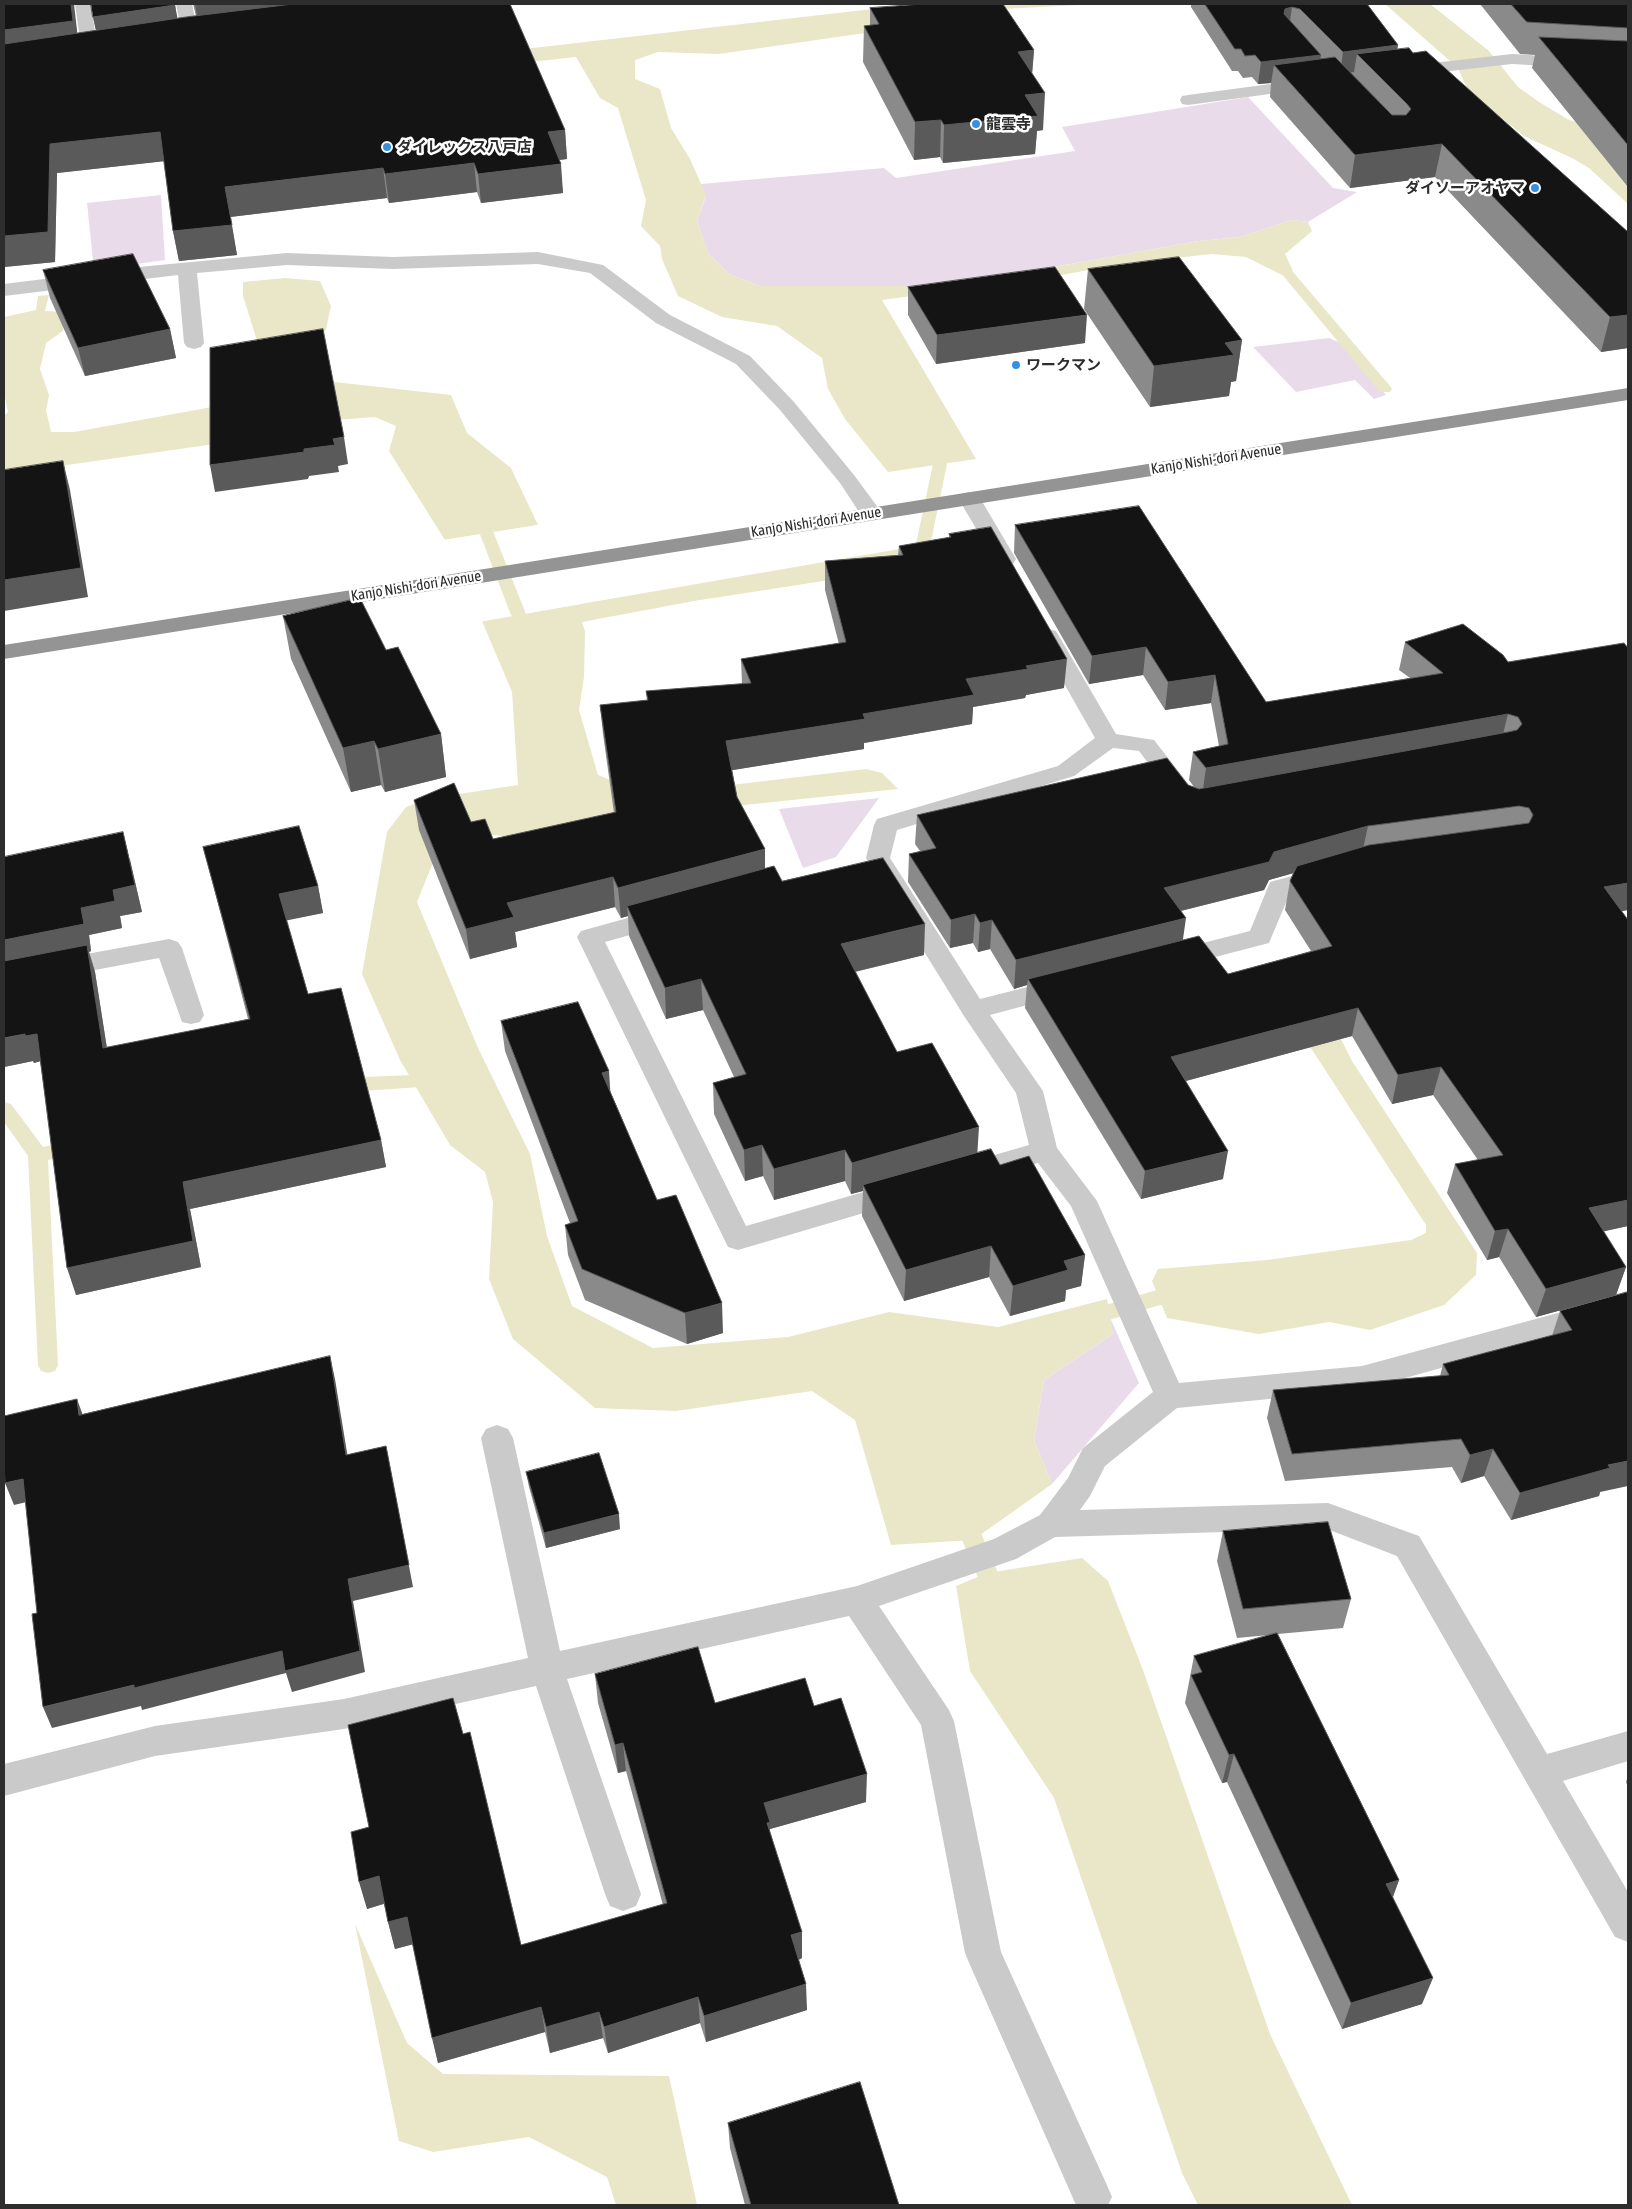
<!DOCTYPE html>
<html>
<head>
<meta charset="utf-8">
<style>
	body { margin:0 }
	#map { position:relative; width:1632px; height:2209px; overflow:hidden; background:#fff; font-family:"Asap Condensed",sans-serif }
	canvas { display:block }
	.frame { position:absolute; inset:0; border:5px solid #2d2d2d; pointer-events:none }
</style>
</head>
<body>
<div id="map">
<canvas width="1632" height="2209"></canvas>
<div class="frame"></div>
</div>
<script>
const context = document.querySelector('canvas').getContext('2d');
context.lineJoin = 'round';
function fill(path, color) { context.fillStyle = color; context.fill(path, 'evenodd'); }
function stroke(path, color, width, dash) { context.strokeStyle = color; context.lineWidth = width; context.lineCap = dash ? 'butt' : 'round'; context.setLineDash(dash || []); context.stroke(path); }
function drawText(font, color, halo, rows, align = 'center') {
  context.font = font + ' "Asap Condensed","Noto Sans JP",sans-serif'; context.lineWidth = 5; context.setLineDash([]); context.textBaseline = 'middle'; context.strokeStyle = halo; context.fillStyle = color; for (const [text, x, y, turn = 0] of rows) {
    context.save(); context.translate(x, y); context.rotate((+turn || 0) * Math.PI / 180); context.textAlign = isNaN(turn) ? turn : align; if (halo) context.strokeText(text, 0, 0); context.fillText(text, 0, 0); context.restore();
  }
}
fill(new Path2D(`
	M1248 97 1333 188 1357 192 1308 222 1292 220 1240 237 1199 241 1037 270 909 286 877 288 760 286 729 274 708 253 697 221 706 196 701 184 884 168 896 178 1075 151 1062 127Z
	M161 195 165 260 94 270 87 203Z
	M1329 338 1341 343 1386 395 1374 399 1355 380 1296 392 1253 347Z
	M879 798 836 857 803 868 779 809Z
	M1108 1313 1139 1383 1052 1484 1034 1440 1044 1380 1113 1334Z`), '#eadbea');
fill(new Path2D(`
	M916 4H1098L1003 9 914 26 719 54 658 52 635 60V79L660 89 671 128 690 159 706 195 697 221 708 253 729 274 760 286H909L1037 270 1199 241 1240 237 1292 220 1308 222 1312 231 1285 254 1293 271 1282 275 1246 257 1212 254 1128 263 1050 277 882 300 976 459 888 472 845 419 828 389 822 358 777 326 722 317 678 296 662 259 660 246 641 226 646 200 618 108 600 98 576 57 503 65 4 103 498 52Z
	M1385 4H1430L1489 51 1518 87 1539 102 1569 120 1600 128 1628 132V204L1589 168 1572 158 1524 136 1468 91 1458 68Z
	M285 278 320 281 331 306 326 329 313 349 317 380 451 395 467 433 511 468 538 525 445 540 389 451 396 426 375 417 336 420 250 439 53 467 4 478V416L8 412 4 393V317L36 310 38 296 49 295 45 311 64 312 63 331 46 343 40 369 49 395 46 410 51 432H74L240 402 264 363 243 296V282Z
	M911 547 927 565 694 601 582 622 585 631 584 677 579 710 598 775 635 790 731 785 866 769 882 773 898 789 696 810 566 842 473 833 432 865 417 902 478 1048 530 1154 547 1236 572 1306 653 1348 788 1337 889 1312 998 1327 1107 1299 1113 1334 1044 1380 1034 1440 1052 1484 973 1540 891 1545 855 1420 812 1391 676 1411 595 1408 513 1339 489 1279 493 1202 485 1172 450 1145 400 1060 362 974 387 832 406 807 433 798 518 785 512 692 482 621Z
	M1338 1033 1352 1061 1477 1253 1476 1275 1444 1305 1370 1330 1329 1322 1259 1334 1167 1318 1152 1281 1158 1269 1267 1260 1411 1240 1426 1233V1225L1307 1042Z
	M1082 1558 1108 1581 1143 1670 1270 2034 1352 2205H1198L1182 2173 1054 1798 970 1671 956 1586 987 1573Z
	M355 1924 407 2043 443 2074 669 2076 697 2205H616L607 2177 529 2137 433 2152 399 2141Z`), '#e9e7c8');
fill(new Path2D(`
	M538 525H541L539 528 446 542 443 540Z
	M580 602 581 604 479 622 481 619Z`), '#fff');
fill(new Path2D(`
	M1266 256 1288 266 1390 386 1392 389 1390 392H1380L1280 272 1262 263 1260 260Z
	M928 438 933 439 947 464 930 546 911 562H901L899 559 916 544 933 464 921 442Z
	M478 507 485 511 526 614C533 621 541 630 534 640H524L520 626 511 615 471 511Z
	M414 1075 421 1077 423 1082 421 1087 363 1091 342 1096 335 1094 333 1089 335 1084 363 1077Z
	M4 1102 11 1104 43 1147 76 1140 83 1142 86 1147 83 1152 48 1160 58 1365 55 1371 48 1373 41 1371 38 1365 28 1156 4 1122Z
	M1184 1288 1191 1290 1194 1296 1191 1302 1160 1305 1085 1327 1078 1325 1075 1319 1078 1313 1160 1289Z
	M973 1531 981 1533 998 1573 995 1580 987 1582 979 1580 962 1540 965 1533Z`), '#e9e7c8');
fill(new Path2D(`
	M169 939 178 942 182 948 204 1015 200 1022 191 1024 182 1022 159 958 4 987V969Z`), '#cacaca');
fill(new Path2D(`
	M75 4H91L98 53 96 56H84L82 53Z
	M176 4H192L199 38 197 41H185L183 38Z
	M1512 54 1628 61V71L1512 64 1406 76 1400 75 1398 71 1400 67 1406 66Z
	M1308 79 1314 80 1316 84 1314 88 1188 105 1182 104 1180 100 1182 96 1188 95Z
	M538 252 603 265 670 315 750 356 794 402 854 475 882 513 879 518 871 519 863 518 840 483 780 410 736 364 656 323 590 273 538 264 393 269 287 265 197 273 204 343 201 347 194 349 187 347 184 343 178 275 4 296V284L149 266 287 253 393 257Z
	M969 492 976 494 980 498 1016 559 1013 564 1005 566 997 564 994 559 958 498 962 494Z
	M1048 629 1056 631 1059 636 1116 734 1154 740 1193 790 1190 795 1181 798 1172 795 1139 751 1113 748 1074 776 897 830 890 858 980 999 1063 978 1072 981 1076 987 1072 993 990 1015 1043 1091 1057 1148 1097 1201 1179 1383 1362 1366 1628 1294V1316L1362 1390 1177 1408 1105 1466 1090 1496 1080 1510 1328 1503 1419 1536 1547 1754 1628 1731V1761L1563 1781 1628 1892V1942L1615 1937 1397 1556 1327 1529 1055 1537 1016 1559 879 1606 949 1710 954 1721 1001 1952 1106 2183 1112 2197 1108 2205H1076L970 1965 965 1953 921 1725 849 1616 567 1679 641 1894 636 1906 623 1911 610 1906 605 1894 536 1686 344 1729 155 1756 4 1796V1764L155 1726 344 1699 528 1658 481 1438 486 1429 497 1425 508 1429 513 1438 560 1651 857 1586 994 1539 1040 1515 1068 1478 1083 1448 1153 1392 1071 1206 1038 1163 963 1184 953 1181 949 1174 953 1167 1029 1145 1016 1093 964 1016 866 858 874 825 877 819 1058 766 1095 738 1037 636 1040 631Z
	M1325 867 1334 869 1338 875 1334 881 1290 893 1269 943 1173 968 1164 965 1160 959 1164 953 1250 931 1270 882Z
	M664 908 673 911 677 917 673 923 605 942 746 1226 898 1182 908 1186 912 1193 908 1200 738 1250 728 1247 577 937 581 931Z`), '#cacaca');
fill(new Path2D(`
	M1628 388V400L4 659V645Z`), '#949494');
fill(new Path2D(`
	M4 4H73L77 33 96 30 93 17 175 4 177 18 196 16 193 4H510L565 130 567 159 559 160 563 193 481 203 477 192 389 203 387 198 230 217 237 255 179 261 173 231 164 161 57 173 55 262 4 267Z
	M1191 4H1367L1398 45 1397 49 1413 53 1628 232V348L1601 352 1435 177 1350 188 1270 97 1271 83 1258 84 1252 77 1243 78 1238 71H1232L1191 7Z
	M1480 4H1628V187L1532 68 1535 55 1520 54Z
	M870 8 1034 50 1032 74 1043 130 1037 131 1035 154 943 163 940 157 914 160 863 62 864 26 870 25Z
	M1088 269 1242 340 1236 381 1231 382 1229 396 1150 407 1084 309Z
	M43 270 170 329 176 358 85 376 50 298Z
	M908 287 1085 343 936 364 908 315Z
	M1015 525 1266 702 1410 678 1399 670 1405 642 1508 662 1628 648V910L1622 911 1628 920V1226L1603 1231 1626 1267 1616 1295 1536 1317 1499 1257 1487 1260 1447 1193 1455 1164 1478 1160 1433 1095 1392 1104 1352 1036 1186 1081 1223 1179 1141 1199 1025 1008 1027 985 1014 989 990 949 978 952 973 943 950 948 908 882 909 854 920 851 915 844 917 815 1188 785 1194 787 1189 780 1193 752 1219 746 1211 703 1165 710 1143 675 1089 684 1014 553ZM1293 873 1290 881 1285 910 1311 951 1228 974 1183 940 1181 911 1264 890 1269 880Z
	M949 534 1064 688 1026 695 1025 698 973 707 972 724 864 743V749L732 770 737 797 765 849V868L782 881 924 955 855 972 897 1052 977 1153 1000 1165 1085 1255 1081 1286 1066 1290 1065 1301 1010 1316 989 1277 904 1301 862 1216 863 1191 851 1194 845 1181 774 1200 763 1176 745 1181 714 1114 713 1083 734 1077 703 1010 666 1019 629 936 628 916 621 918 615 907 515 932 517 947 470 959 419 830 414 800 471 822 493 839 614 813 603 734 600 705 647 701 646 691 742 684 741 659 839 644 825 590V561L898 555 899 546 949 538Z
	M283 616 386 650 441 734 446 777 385 792 381 785 351 792 291 659Z
	M203 847 318 886 323 913 286 920 308 994 381 1140 386 1167 190 1209 201 1267 76 1295 40 1061 34 1063 33 1061 4 1067 130 859 142 912 120 916 122 928 89 935 91 951 89 952 95 972 107 1048 248 1019 210 873Z
	M501 1021 610 1091 657 1200 723 1333 687 1344 585 1300 568 1255 565 1225 570 1223 505 1051Z
	M1628 1292 1600 1492 1599 1496 1511 1520 1484 1476 1461 1483 1452 1467 1285 1481 1267 1418 1273 1390 1440 1376 1443 1364 1552 1336 1560 1311Z
	M526 1472 620 1529 546 1548 529 1487Z
	M1223 1531 1351 1599 1343 1628 1278 1634 1399 1880 1393 1897 1422 2004 1342 2029 1227 1782 1222 1783 1185 1703 1194 1656 1269 1635 1237 1638 1217 1561Z
	M595 1674 715 1703 814 1706 866 1802 770 1829V1833L802 1958 799 1960 807 2010 706 2042 700 2023 608 2053 603 2038 550 2053 545 2032 438 2063 413 1944 395 1949 388 1922 384 1904 367 1909 369 1827 463 1734 521 1945 663 1905 626 1771 618 1773 598 1703Z
	M1628 1776V1787L1626 1782Z
	M728 2123 899 2205H745L730 2148Z`), '#8a8a8a');
fill(new Path2D(`
	M71 4H74L79 48 4 59V30Z
	M195 4H419L199 30Z
	M175 5 180 32 99 45 93 17Z
	M1292 7 1289 28 1284 14 1285 9Z
	M1398 45 1394 67 1357 54 1354 72 1340 74 1343 52Z
	M1034 50 1031 87 1018 52Z
	M1321 55 1318 77 1274 65 1271 83 1258 84 1261 62Z
	M1045 93 1043 130 1037 131 1035 154 943 163 944 125 1025 95Z
	M941 120 940 157 914 160 915 122Z
	M565 130 567 159 550 161 548 132Z
	M160 132 166 161 57 173 55 262 4 267V236L50 144Z
	M1442 144 1435 177 1350 188 1355 155Z
	M474 163 477 192 389 203 385 174Z
	M561 164 563 193 481 203 478 174Z
	M383 168 387 198 230 217 225 187Z
	M232 225 237 255 179 261 173 231Z
	M1087 315 1085 343 936 364 937 335Z
	M1628 315V348L1601 352 1610 317Z
	M170 329 176 358 85 376 78 348Z
	M1242 340 1236 381 1231 382 1229 396 1150 407 1154 366 1225 343Z
	M344 437 348 464 338 466 339 472 309 476 308 479 215 492 210 465 304 449 333 439Z
	M63 461 70 490 88 597 4 611V580Z
	M1146 647 1143 675 1089 684 1092 656Z
	M1067 659 1064 688 1026 695 1025 698 973 707 972 724 864 743V749L727 771 726 741 863 714 966 679 1026 666Z
	M1215 675 1211 703 1165 710 1168 682Z
	M1508 714 1501 742 1202 796 1206 768Z
	M441 734 446 777 385 792 378 749Z
	M374 741 381 785 351 792 343 748Z
	M1368 826 1362 854 1269 880 1264 890 1160 916 1164 888 1274 852Z
	M123 832 142 912 120 916 122 928 89 935 91 951 89 952 95 972 111 1075 103 1048 4 969V940L81 908 113 890Z
	M765 849V879L627 906 628 916 621 918 618 888Z
	M613 877 615 907 515 932 517 947 470 959 466 929 507 903Z
	M1628 883V910L1595 916 1604 887Z
	M318 886 323 913 284 921 279 894Z
	M975 914 973 943 950 948 951 920Z
	M1186 918 1182 946 1028 979 1027 985 1014 989 1016 960Z
	M992 920 990 949 978 952 980 923Z
	M925 924 924 955 841 975V944Z
	M701 979 703 1010 666 1019 665 988Z
	M1358 1008 1352 1036 1167 1086 1171 1057Z
	M25 1034H37L45 1060 34 1063 33 1061 4 1067V1038Z
	M1441 1067 1433 1095 1392 1104 1398 1075Z
	M609 1071 611 1102 602 1073Z
	M979 1127 977 1158 863 1185V1191L851 1194 852 1163Z
	M381 1140 386 1167 190 1209 201 1267 76 1295 67 1268 183 1182Z
	M762 1145 763 1176 745 1181 744 1150Z
	M845 1150V1181L774 1200V1169Z
	M1228 1151 1223 1179 1141 1199 1145 1171Z
	M1628 1200V1226L1579 1237 1589 1208Z
	M1508 1229 1499 1257 1487 1260 1495 1231Z
	M991 1246 989 1277 904 1301 906 1270Z
	M1085 1255 1081 1286 1066 1290 1065 1301 1010 1316 1013 1286 1064 1261Z
	M1626 1267 1616 1295 1536 1317 1546 1289Z
	M722 1303 723 1333 687 1344 685 1313Z
	M330 1356 335 1379 351 1477 346 1455Z
	M77 1399 85 1421 79 1415Z
	M386 1446 413 1587 353 1601 365 1672 292 1692 286 1673 142 1710 141 1706 52 1728 43 1707 134 1685 348 1579Z
	M1493 1449 1484 1476 1461 1483 1470 1455Z
	M1628 1461V1486L1600 1492 1599 1496 1511 1520 1520 1493 1608 1465Z
	M23 1479 31 1501 14 1505 5 1483Z
	M619 1514 620 1529 546 1548 544 1533Z
	M623 1743 626 1771 618 1773 615 1745Z
	M1234 1754 1227 1782 1222 1783 1229 1755Z
	M867 1774 866 1802 770 1829 771 1850 764 1803Z
	M379 1876 386 1903 367 1909 359 1882Z
	M1399 1880 1389 1907 1386 1884Z
	M407 1917 414 1944 395 1949 388 1922Z
	M802 1932V1958L792 1962 791 1935Z
	M1433 1978 1422 2004 1342 2029 1351 2003Z
	M806 1984 807 2010 706 2042 704 2016Z
	M698 1997 700 2023 608 2053 604 2027Z
	M541 2007 545 2032 438 2063 432 2038Z
	M599 2012 603 2038 550 2053 546 2027Z`), '#5a5a5a');
const building = new Path2D(`
	M4 4H71L73 21 4 30Z
	M91 4H175V5L93 17Z
	M293 4H510L565 130 548 132 561 164 478 174 474 163 385 174 383 168 225 187 232 225 173 231 160 132 50 144 48 232 4 236V44L186 17Z
	M923 4H1003L1034 50 1018 52 1045 93 1025 95 1038 116 944 125 941 120 915 122 864 26 879 24 870 8Z
	M1205 4H1367L1398 45 1343 52 1300 9 1292 7 1285 9 1284 14 1321 55 1261 62 1255 55 1245 56 1241 49H1235Z
	M1511 4H1628V28L1527 22Z
	M1539 37 1628 41V145Z
	M1409 48 1413 53 1426 51 1628 232V315L1610 317 1442 144 1355 155 1274 65 1335 57 1392 115H1406L1411 109 1407 104 1357 54Z
	M133 254 170 329 78 348 43 270Z
	M1179 257 1242 340 1225 343 1234 355 1154 366 1088 269Z
	M1055 267 1087 315 937 335 908 287Z
	M323 329 344 437 333 439 335 445 304 449V452L210 465V348Z
	M63 461 81 568 4 580V470Z
	M1139 506 1266 702 1443 673 1405 642 1463 624 1503 655 1508 662 1624 643 1628 648V883L1604 887 1628 920V1200L1589 1208 1626 1267 1546 1289 1508 1229 1495 1231 1455 1164 1503 1155 1441 1067 1398 1075 1358 1008 1171 1057 1228 1151 1145 1171 1028 979 1199 936 1228 974 1332 946 1290 881 1297 866 1369 845 1529 823 1533 815 1529 808 1519 806 1368 826 1274 852 1269 862 1164 888 1186 918 1016 960 992 920 980 923 975 914 951 920 909 854 936 848 917 815 1167 758 1188 785 1199 789 1508 732 1517 730 1522 724 1518 717 1508 714 1206 768 1193 752 1228 744 1215 675 1168 682 1146 647 1092 656 1015 525Z
	M991 527 1067 659 1026 666 1028 669 966 679 974 695 863 714 865 719 726 741 737 797 765 849 618 888 613 877 507 903 514 917 466 929 414 800 454 783 471 822 485 819 493 839 616 812 600 705 648 700 646 691 751 683 741 659 846 642 825 561 903 555 899 546 951 537 949 534Z
	M360 598 386 650 398 647 441 734 378 749 374 741 343 748 283 616Z
	M299 826 318 886 279 894 308 994 341 988 381 1140 183 1182 193 1241 67 1268 37 1034 25 1036V1034L4 1038V961L87 945 103 1048 250 1019 203 847Z
	M123 832 135 885 113 890 115 901 81 908 84 924 4 940V857Z
	M883 858 925 924 841 944 897 1052 932 1043 979 1127 852 1163 845 1150 774 1169 762 1145 744 1150 713 1083 746 1074 701 979 665 988 627 906 774 866 782 881Z
	M578 1002 609 1071 602 1073 657 1200 676 1195 722 1303 685 1313 582 1269 565 1225 578 1221 501 1021Z
	M991 1149 1000 1165 1029 1156 1085 1255 1064 1261 1068 1270 1013 1286 991 1246 906 1270 863 1185Z
	M1628 1292V1461L1608 1465 1610 1468 1520 1493 1493 1449 1470 1455 1461 1439 1292 1454 1273 1390 1449 1375 1443 1364 1572 1330 1560 1311Z
	M330 1356 346 1455 386 1446 409 1565 348 1579 360 1651 285 1671 282 1651 134 1688V1685L43 1707 32 1614 37 1613 23 1479 5 1483 4 1464V1416L77 1399 79 1415Z
	M599 1453 619 1514 544 1533 526 1472Z
	M1328 1522 1351 1599 1243 1609 1223 1531Z
	M1277 1633 1399 1880 1386 1884 1433 1978 1351 2003 1234 1754 1229 1755 1191 1675 1202 1672 1194 1656Z
	M698 1647 715 1703 805 1678 814 1706 841 1698 867 1774 764 1803 770 1822 767 1823 802 1932 791 1935 806 1984 704 2016 698 1997 604 2027 599 2012 546 2027 541 2007 432 2038 407 1917 388 1922 379 1876 359 1882 351 1832 369 1827 348 1725 453 1698 463 1734 470 1732 521 1945 667 1903 623 1743 615 1745 595 1674Z
	M860 2082 899 2205H751L728 2123Z`);
fill(building, '#141414');
stroke(building, '#5a5a5a', 1);
for (const [x, y, r, color] of [
	[976,124,5,"#3591de"],
	[387,147,5,"#3591de"],
	[1535,188,5,"#3591de"],
	[1016,365,5,"#3591de"]
]) { const dot = new Path2D(); dot.arc(x, y, r, 0, 2 * Math.PI); context.fillStyle = color; context.fill(dot); stroke(dot, '#fff', 2); }
drawText('bold 15px', '#2d2d2d', '#fff', [
	["龍雲寺",986,124],
	["ダイレックス八戸店",397,147],
	["ダイソーアオヤマ",1525,188,"right"],
	["ワークマン",1026,365]
], 'left');
drawText('15px', '#2d2d2d', '#fff', [
	["Kanjo Nishi-dori Avenue",1216,459,-9],
	["Kanjo Nishi-dori Avenue",816,522,-9],
	["Kanjo Nishi-dori Avenue",416,586,-9]
]);
</script>
</body>
</html>
